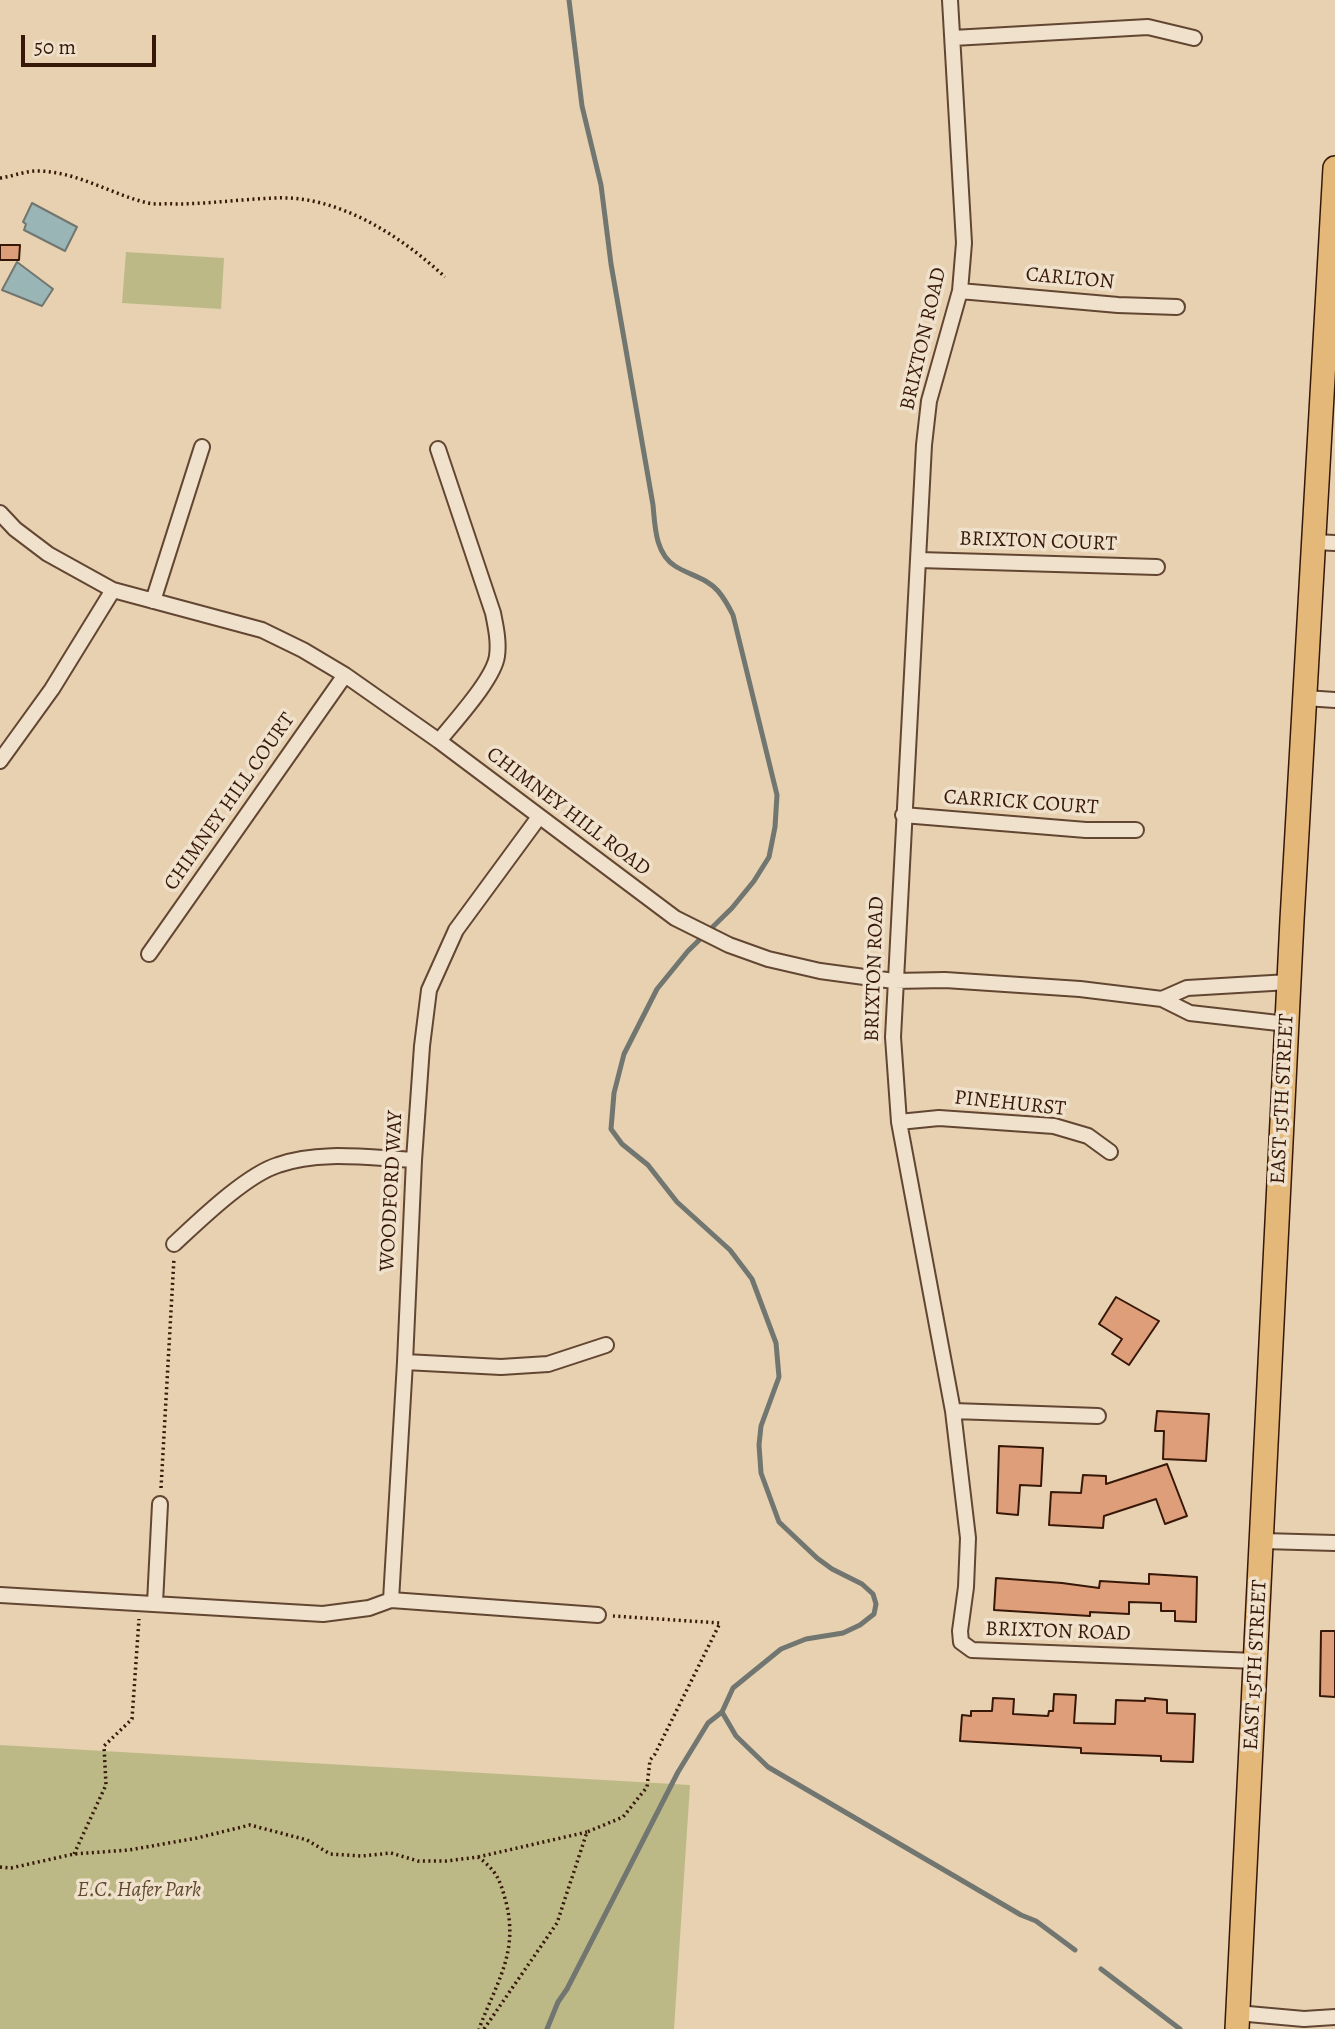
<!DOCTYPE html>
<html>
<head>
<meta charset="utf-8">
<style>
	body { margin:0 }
	#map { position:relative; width:1335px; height:2029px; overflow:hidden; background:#e7d1b1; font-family:Alegreya,serif }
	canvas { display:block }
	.scale { position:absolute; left:21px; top:35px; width:135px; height:32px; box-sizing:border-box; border:4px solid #371808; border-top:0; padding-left:9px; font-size:21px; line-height:24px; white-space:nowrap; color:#371808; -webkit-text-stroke:5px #efe1cc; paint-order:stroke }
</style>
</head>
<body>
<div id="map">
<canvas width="1335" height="2029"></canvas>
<div class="scale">50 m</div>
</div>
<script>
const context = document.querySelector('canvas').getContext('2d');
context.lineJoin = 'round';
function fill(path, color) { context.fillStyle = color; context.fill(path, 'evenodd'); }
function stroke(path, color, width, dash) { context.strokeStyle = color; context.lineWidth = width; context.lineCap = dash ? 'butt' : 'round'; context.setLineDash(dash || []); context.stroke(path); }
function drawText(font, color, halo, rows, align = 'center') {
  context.font = font + ' Alegreya,serif'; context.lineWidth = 7; context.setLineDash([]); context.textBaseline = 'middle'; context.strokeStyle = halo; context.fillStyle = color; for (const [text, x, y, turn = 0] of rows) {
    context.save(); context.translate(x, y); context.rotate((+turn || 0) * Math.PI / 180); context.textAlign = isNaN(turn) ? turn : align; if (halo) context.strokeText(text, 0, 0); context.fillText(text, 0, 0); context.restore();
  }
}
fill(new Path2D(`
	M126 252 224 258 221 309 122 303Z
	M0 1745 690 1785 674 2029H0Z`), '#bcb987');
const water = new Path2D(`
	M32 203 77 227 65 251 24 230 26 224 23 222Z
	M17 262 53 289 42 306 2 290Z`);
fill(water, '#9ab5b5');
stroke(water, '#727670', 2);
stroke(new Path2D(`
	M722 1712 736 1736 768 1767 1021 1915 1036 1921 1075 1950
	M1101 1969 1180 2029
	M547 2029 558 2002 567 1989 678 1772 708 1723 722 1712 733 1688 781 1649 806 1639 843 1633 860 1625 874 1614 876 1604 873 1594 862 1584 832 1569 817 1558 779 1522 761 1473 759 1445 761 1426 779 1377 776 1343 752 1279 730 1250 677 1202 648 1165 622 1144 611 1129 614 1093 624 1054 657 989 688 951 732 908 754 881 769 857 775 827 777 795 733 615C729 607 724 598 718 591 707 578 689 575 675 566 655 553 655 526 653 505L611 264 601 185 582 106 569 0`), '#727670', 5);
const building = new Path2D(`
	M0 245H20L19 260H0Z
	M1116 1297 1159 1321 1129 1365 1112 1354 1122 1339 1099 1324Z
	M1157 1411 1209 1414 1206 1461 1163 1459 1164 1431H1155Z
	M999 1446 1043 1448 1041 1486 1020 1485 1018 1515 997 1513Z
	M1167 1464 1187 1516 1165 1524 1156 1499 1104 1516 1103 1528 1049 1525 1051 1492 1081 1493 1083 1475 1106 1476V1484Z
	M1149 1574 1197 1577 1196 1622 1175 1621V1611H1161V1603L1129 1602V1614L1090 1612V1616L994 1610 996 1578 1062 1583 1099 1588 1100 1581 1149 1584Z
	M1321 1631H1335V1697L1320 1696Z
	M1054 1694 1076 1695 1074 1723 1115 1724 1116 1700 1145 1701V1698L1167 1700V1713L1195 1714 1193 1762 1161 1761V1756L1081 1753V1748L960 1741 962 1715 971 1716V1711H992L993 1698 1014 1699 1013 1714 1048 1716 1049 1711H1053Z`);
fill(building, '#de9e7a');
stroke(building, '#371808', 2);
const minor = new Path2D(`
	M950 0 964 243 960 291 929 401 924 445 893 1037 899 1122 953 1411 968 1538 966 1587 960 1631 961 1642 972 1650 1256 1661
	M953 38 1148 27 1194 38
	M960 291 1118 305 1177 307
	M438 449 493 613C496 628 499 642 497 656 494 679 454 722 439 741
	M0 513 15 529 48 554 113 590 262 630 303 650 345 675 439 741 675 918 729 945 768 959 820 971 894 981 945 980 1080 989 1162 999 1190 1013 1287 1024
	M1314 542 1335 543
	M919 560 1157 567
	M153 601 202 447
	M1305 698 1335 700
	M0 761 52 689 113 590
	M903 815 1086 830H1136
	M149 954 345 675
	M1162 999 1187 988 1289 982
	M899 1122 939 1118 1054 1126 1088 1136 1110 1152
	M174 1244C200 1220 246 1175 278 1165 320 1150 370 1158 414 1160
	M405 1362 501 1367 548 1364 606 1345
	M953 1411 1098 1416
	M1263 1541 1335 1543
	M0 1595 323 1614 369 1608 391 1600 598 1615
	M391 1600 405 1362 414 1160 422 1046 429 990 456 930 539 817
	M155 1603 160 1504
	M1237 2013 1304 2019 1335 2017`);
const primary = new Path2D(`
	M1237 2029 1292 920 1335 168`);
stroke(minor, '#634632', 18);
stroke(primary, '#371808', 26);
stroke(new Path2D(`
	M0 178C15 176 27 170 41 171 80 173 113 195 148 203 157 205 166 203 175 204 209 204 242 199 276 198 338 195 401 236 445 277
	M161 1488 174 1258
	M74 1854 106 1785 104 1746 132 1719 139 1619
	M478 1857 587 1832
	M0 1867 11 1868 74 1854 129 1850 197 1838 250 1825 307 1840 330 1854 362 1856 391 1853 418 1861H446L478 1857C497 1871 500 1880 506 1902 519 1953 496 1983 479 2029
	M484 2029 557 1923 587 1832 623 1817 647 1787 650 1760 655 1754 720 1623 613 1616`), '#371808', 3.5, [2, 3.5]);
stroke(minor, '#efe1cc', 14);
stroke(primary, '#e4b878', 23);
drawText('21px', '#371808', '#efe1cc', [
	["CARLTON",1070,279,5],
	["BRIXTON ROAD",924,339,-77],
	["BRIXTON COURT",1038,542,2],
	["CHIMNEY HILL COURT",230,802,-55],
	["CARRICK COURT",1021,803,4],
	["CHIMNEY HILL ROAD",568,812,37],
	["BRIXTON ROAD",875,969,-88],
	["EAST 15TH STREET",1283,1099,-87],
	["PINEHURST",1010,1104,6],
	["WOODFORD WAY",392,1191,-87],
	["BRIXTON ROAD",1058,1632,2],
	["EAST 15TH STREET",1256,1665,-87]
]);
drawText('italic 21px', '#5f482e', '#efe1cc', [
	["E.C. Hafer Park",139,1891]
]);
</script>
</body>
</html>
